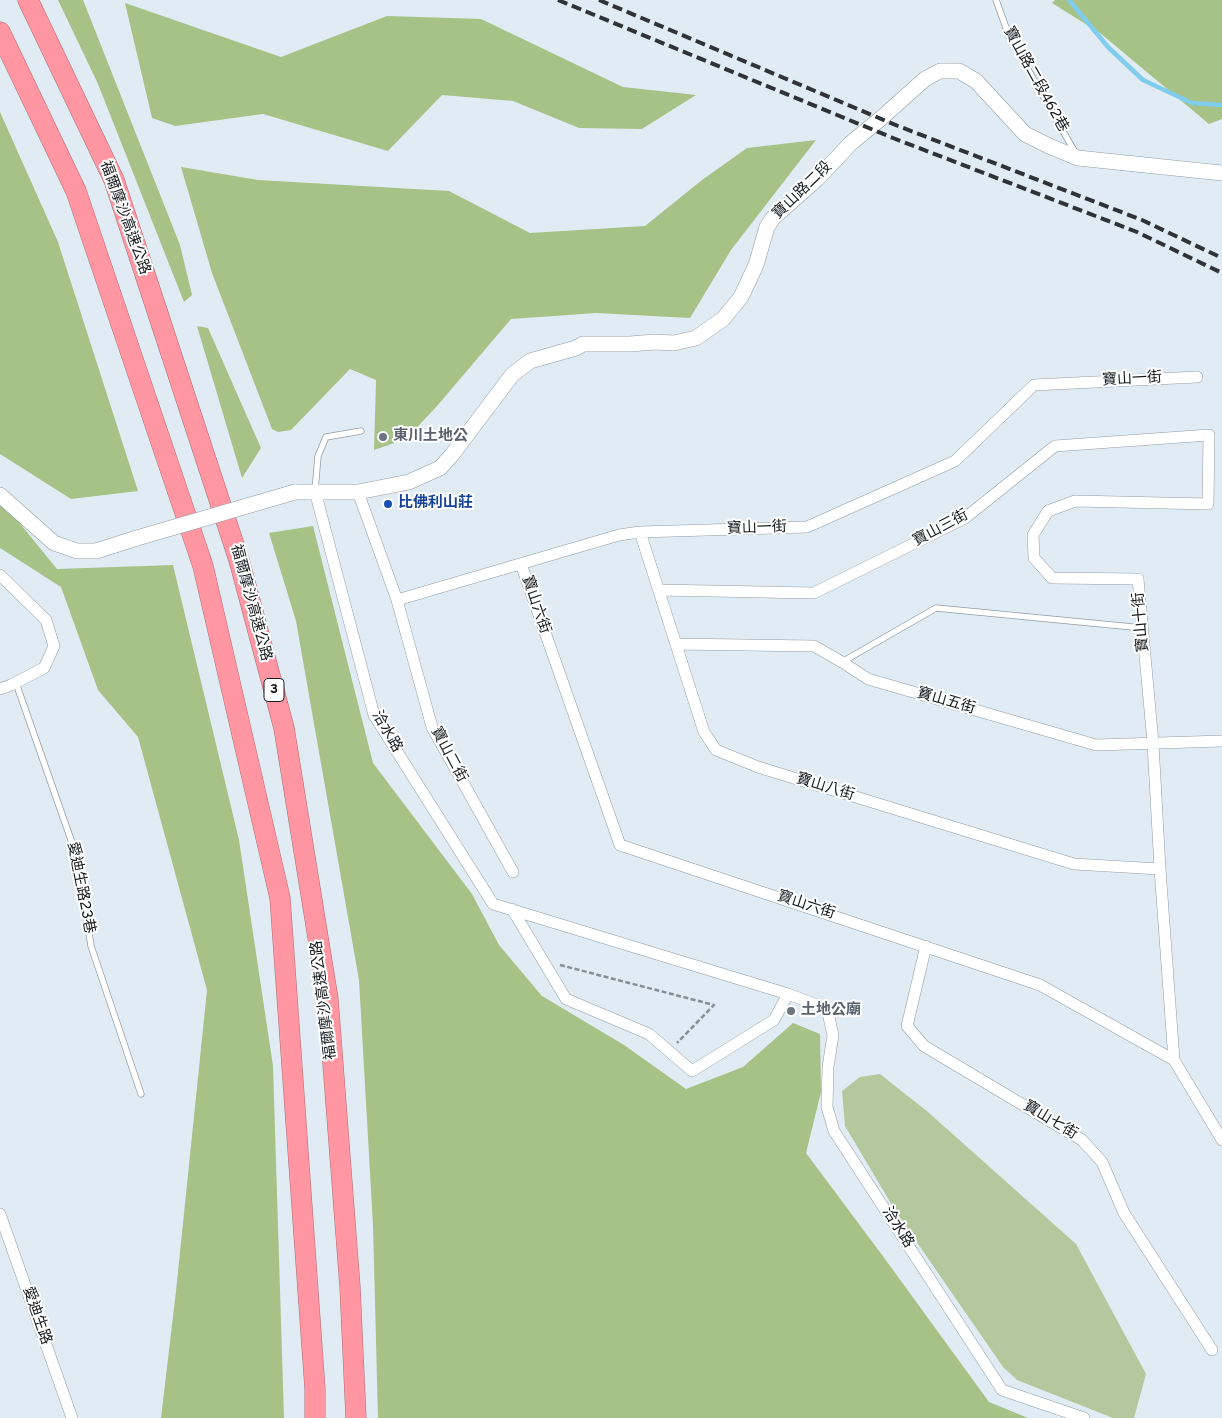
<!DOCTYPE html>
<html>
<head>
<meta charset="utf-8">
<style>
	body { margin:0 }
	canvas { display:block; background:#e1ebf4 }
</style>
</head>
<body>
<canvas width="1222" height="1418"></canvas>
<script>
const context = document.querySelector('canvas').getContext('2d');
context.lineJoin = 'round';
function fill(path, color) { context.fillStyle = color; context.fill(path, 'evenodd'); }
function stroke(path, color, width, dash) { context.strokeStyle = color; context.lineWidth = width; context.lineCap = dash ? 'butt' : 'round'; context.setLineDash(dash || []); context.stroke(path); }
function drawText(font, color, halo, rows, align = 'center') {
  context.font = font + ' Overpass,"Noto Sans TC",sans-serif'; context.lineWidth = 4; context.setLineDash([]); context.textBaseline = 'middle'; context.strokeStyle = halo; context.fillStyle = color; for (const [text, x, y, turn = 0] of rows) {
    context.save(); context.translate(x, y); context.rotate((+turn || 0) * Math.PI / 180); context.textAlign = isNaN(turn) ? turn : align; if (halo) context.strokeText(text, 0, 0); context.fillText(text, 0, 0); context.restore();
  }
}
fill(new Path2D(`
	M880 1074 928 1112 1076 1244 1146 1374 1134 1418H1113L1017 1380 1003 1367 896 1212 845 1126 842 1091 860 1077Z`), '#b3c89d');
fill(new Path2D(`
	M58 0H83L180 245 192 295 184 302 98 84Z
	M1055 0H1222V119L1209 124 1100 33 1052 3Z
	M125 3 281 57 387 16 481 19 623 87 696 95 642 129 579 128 513 101 442 95 388 151 263 114 175 126 152 118Z
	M0 112 58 242 138 491 71 499 0 454Z
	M816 140 731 250 690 318 596 313 511 319 437 406 406 439 374 450 376 380 350 369 291 430 278 432 272 429 212 273 181 167 258 180 449 191 530 233 645 226 702 180 747 148Z
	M197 326 208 328 261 448 242 478Z
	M0 499 57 569 173 565 239 840 273 1066 284 1418H161L176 1291 207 990 138 737 98 690 61 587 0 548Z
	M313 526 373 763 472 894 499 945 542 996 624 1045 686 1089 743 1067 793 1023 820 1034 821 1092 806 1153 885 1259 989 1402 1028 1418H378L373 1225 359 980 296 621 269 533Z`), '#a6c286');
stroke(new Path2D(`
	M1069 0 1108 47 1143 80 1192 103 1222 105`), '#80ccec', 4.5);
const lane = new Path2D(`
	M996 0 1009 36 1076 154
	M315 491 318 456 326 437 361 431
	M842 662 936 608 1143 628
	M16 683 77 857 91 946 141 1094`);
const street = new Path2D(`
	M315 491 374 715 493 904 788 994 822 1007 828 1013 833 1035 828 1067 827 1107 834 1131 1002 1390 1084 1418
	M358 492 397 600 619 535 640 532 807 527 955 461 1034 385 1197 377
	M640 532 704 732 716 750 758 767 1074 864 1160 869
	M521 564 620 845 1040 985 1174 1060 1222 1140
	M0 575 46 620 54 646 44 668 11 685 0 689
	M659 590 814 593 965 518 1055 446 1209 435 1208 504 1075 501 1048 511 1033 535 1034 558 1052 578 1138 579 1153 743 1160 869 1174 1060
	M397 600 432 727 513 872
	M676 644 814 646 842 662 868 679 1096 745 1222 741
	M512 909 566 999 649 1034 692 1071 774 1020 788 994
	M926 946 907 1026 924 1046 1082 1140 1102 1162 1124 1213 1212 1350
	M0 1214 72 1418`);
const secondary = new Path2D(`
	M295 492H358L409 482 440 468 451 456 512 375 530 361 576 348 583 344H630L655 342 674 343 696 338 723 319 741 297 756 265 767 227 773 218 817 179 851 143 879 120 925 79 940 71H959L976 81 1025 134 1049 146 1078 158 1222 173
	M0 495 54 543 77 551H96L137 538`);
const highway = new Path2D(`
	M28 0 114 180 239 560 284 728 328 999 350 1287 356 1418
	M0 32 76 191 203 566 280 898 315 1389V1418`);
stroke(lane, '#929ca4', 7);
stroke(street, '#929ca4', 12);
stroke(secondary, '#929ca4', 16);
stroke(highway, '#ad6b73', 21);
stroke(new Path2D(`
	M560 965 714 1005 677 1043`), '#878f95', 2.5, [5, 2.5]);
stroke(lane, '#fff', 5.5);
stroke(street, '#fff', 11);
stroke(secondary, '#fff', 15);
stroke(highway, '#ff96a2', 20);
stroke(new Path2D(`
	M558 0 893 138 1137 232 1222 273
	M599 0 898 126 1142 220 1222 258`), '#2f3337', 4, [10, 5]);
const secondaryBridge = new Path2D(`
	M137 538 295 492`);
stroke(secondaryBridge, '#929ca4', 16, []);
stroke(secondaryBridge, '#fff', 15);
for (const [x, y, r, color] of [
	[383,437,5,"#6b7280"],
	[388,504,5,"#1a4fb4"],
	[791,1011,5,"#6b7280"]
]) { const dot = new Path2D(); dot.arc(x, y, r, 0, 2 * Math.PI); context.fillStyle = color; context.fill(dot); stroke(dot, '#fff', 2); }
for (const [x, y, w] of [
	[274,690,20]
]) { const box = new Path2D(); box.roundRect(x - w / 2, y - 11.5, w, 23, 4); context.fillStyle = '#fff'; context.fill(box); stroke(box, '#161a1d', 1); }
drawText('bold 14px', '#161a1d', null, [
	["3",274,690]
]);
drawText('15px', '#161a1d', '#fff', [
	["寶山路二段462巷",1035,80,61],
	["寶山路二段",803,191,-44],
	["福爾摩沙高速公路",124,218,70],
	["寶山一街",1132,380,-3],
	["寶山一街",757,529,-2],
	["寶山三街",941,529,-28],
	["福爾摩沙高速公路",250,603,75],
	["寶山六街",535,605,71],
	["寶山十街",1142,622,-95],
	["寶山五街",946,702,16],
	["洽水路",386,732,60],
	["寶山二街",448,755,62],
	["寶山八街",825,788,17],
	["愛迪生路23巷",80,888,79],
	["寶山六街",806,906,18],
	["福爾摩沙高速公路",325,1000,-97],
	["寶山七街",1050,1121,31],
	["洽水路",897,1228,57],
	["愛迪生路",36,1316,71]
]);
drawText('bold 15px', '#5b616d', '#fff', [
	["東川土地公",393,437],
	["土地公廟",801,1011]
], 'left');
drawText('bold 15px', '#164399', '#fff', [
	["比佛利山莊",398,504]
], 'left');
</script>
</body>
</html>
